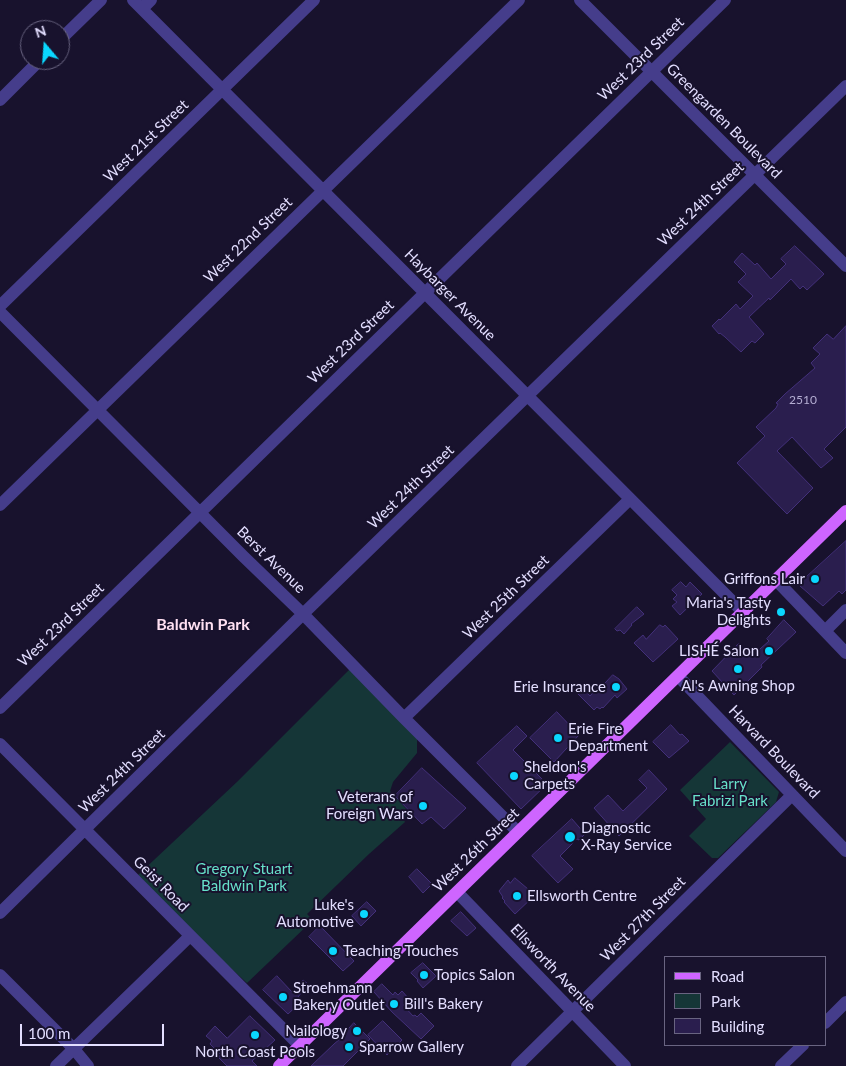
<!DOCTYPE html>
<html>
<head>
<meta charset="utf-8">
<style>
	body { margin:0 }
	#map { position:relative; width:846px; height:1066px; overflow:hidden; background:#18122d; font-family:Lato,sans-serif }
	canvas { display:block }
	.legend { position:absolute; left:664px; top:956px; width:162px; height:90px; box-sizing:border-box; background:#18122d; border:1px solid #696481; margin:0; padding:6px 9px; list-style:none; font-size:15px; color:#e3deff }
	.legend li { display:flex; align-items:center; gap:10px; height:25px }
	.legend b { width:25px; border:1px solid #696481 }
	.north { position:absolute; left:20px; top:20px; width:50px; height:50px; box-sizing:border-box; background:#18122d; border:1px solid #696481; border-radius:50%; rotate:342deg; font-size:14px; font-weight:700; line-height:20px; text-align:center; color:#e3deff }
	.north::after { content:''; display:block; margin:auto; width:18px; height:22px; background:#0ad7fe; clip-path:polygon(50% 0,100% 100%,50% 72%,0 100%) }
	.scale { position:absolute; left:20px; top:1024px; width:144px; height:22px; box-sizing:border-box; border:2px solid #e3deff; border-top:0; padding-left:6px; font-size:15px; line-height:18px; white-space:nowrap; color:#e3deff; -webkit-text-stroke:4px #18122d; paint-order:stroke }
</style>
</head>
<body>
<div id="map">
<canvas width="846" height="1066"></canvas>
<ul class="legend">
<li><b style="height:6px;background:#ce65ff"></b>Road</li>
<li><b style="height:14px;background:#153637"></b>Park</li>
<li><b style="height:14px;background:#2a1e4e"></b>Building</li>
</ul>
<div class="north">N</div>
<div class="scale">100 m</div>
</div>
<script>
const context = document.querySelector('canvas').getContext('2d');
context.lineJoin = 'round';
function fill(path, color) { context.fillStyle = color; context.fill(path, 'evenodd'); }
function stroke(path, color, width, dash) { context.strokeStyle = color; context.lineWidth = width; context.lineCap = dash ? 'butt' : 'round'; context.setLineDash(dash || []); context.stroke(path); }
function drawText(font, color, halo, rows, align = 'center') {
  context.font = font + ' Lato,sans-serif'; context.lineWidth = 4; context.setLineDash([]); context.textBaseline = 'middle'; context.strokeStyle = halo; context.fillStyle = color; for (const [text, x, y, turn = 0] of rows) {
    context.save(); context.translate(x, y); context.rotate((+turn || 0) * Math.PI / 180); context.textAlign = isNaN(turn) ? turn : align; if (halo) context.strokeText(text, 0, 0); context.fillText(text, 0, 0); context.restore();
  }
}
fill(new Path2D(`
	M350 669 417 738V753L393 782 390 791 410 813 403 819 405 822 369 854 307 914 313 920 247 983 225 963 138 875 238 781Z
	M730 742 779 792 776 802 718 858H712L689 836 706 819 680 790Z`), '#153637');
const building = new Path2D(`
	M795 246 824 274 807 290 803 286 800 289 791 279 770 300 769 298 749 317 764 334 755 343 752 341 741 352 725 337 720 333 719 334 712 326 719 319 720 320 736 304 740 309 753 296 738 282 746 274 734 262 742 253 755 265 757 263 771 279 786 264 781 259Z
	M846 326V427L824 449 833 458 821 468 792 437 777 451 813 488 787 514 737 463 765 436 756 427 776 408 778 404 776 403 785 394 815 368 811 363 820 354 813 348 827 334 833 339Z
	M846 541V590L842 594 839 591 823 606 800 586 801 584 800 583Z
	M681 582 686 587 690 582 702 594 680 615 672 606 677 602 673 599 677 595 672 590Z
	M637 607 644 614 631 624 632 625 624 634 620 630 617 631 615 629Z
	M784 620 796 632 761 665 762 667 734 695 712 671 739 643 752 656 769 641 767 639Z
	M660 625 663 627 665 625 678 639 653 662 634 643 643 635 646 639Z
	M613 675 619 679 627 689 617 698 615 695 603 708 602 707 600 709 597 707 594 710 576 692 582 687 590 696 596 689 598 690Z
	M557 712 579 735 554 762 530 738Z
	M671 725 680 735 682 734 689 741 669 758 653 742Z
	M517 726 527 736 513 750 547 784 521 809 477 763Z
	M422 768 466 808 444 829 431 817 422 824 395 796Z
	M649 770 667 789 619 836 594 808 608 795 623 811 647 788 639 780Z
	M572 819 585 834 579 840 577 839 560 856 573 869 558 883 532 856Z
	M417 869 432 884 423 893 409 877Z
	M515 878 535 895 515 914 504 902 505 901 502 898 503 897 499 891 508 880 510 883Z
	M367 902 376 911 361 926 352 916Z
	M461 912 476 928 467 936 451 921Z
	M320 926 354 961 343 971 309 937Z
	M423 963 436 976 423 988 417 981 418 980 411 973Z
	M277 976 292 992 303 980 308 984 298 997 302 1001 288 1014 263 990Z
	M382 984 393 995 395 992 398 995 402 991 409 999 403 1005 413 1016 415 1015 417 1017 421 1013 434 1026 421 1039 392 1012 374 992Z
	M250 1016 275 1040 252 1061 257 1066H227L218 1057 221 1055 210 1044 212 1041 206 1036 215 1026 227 1038Z
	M383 1021 402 1040 387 1055 368 1035Z
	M354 1023 370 1039 343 1066H311L334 1044 347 1033 346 1032Z`);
fill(building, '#2a1e4e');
stroke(building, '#43307a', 1);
stroke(new Path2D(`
	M133 0 743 612
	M580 0 846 266
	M142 9 151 0
	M60 40 101 0
	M0 100 40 60
	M0 306 314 0
	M0 312 243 556 303 614 404 718 518 832
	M0 505 519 0
	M776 580 846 653
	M825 631 846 610
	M678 676 846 851
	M0 708 725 0
	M404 718 630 499
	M0 744 300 1046
	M457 892 625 1066
	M0 913 303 614 846 86
	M0 975 74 1049 88 1066
	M825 1023 846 1002
	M56 1066 190 936
	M517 1066 792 795
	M781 1066 803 1045`), '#453d8b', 12);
stroke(new Path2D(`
	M279 1066 846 511`), '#ce65ff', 12);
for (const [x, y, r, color] of [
	[815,579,5,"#0ad7fe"],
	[781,612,5,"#0ad7fe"],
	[769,651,5,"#0ad7fe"],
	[738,669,5,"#0ad7fe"],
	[616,687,5,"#0ad7fe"],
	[558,738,5,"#0ad7fe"],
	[514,776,5,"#0ad7fe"],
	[423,806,5,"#0ad7fe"],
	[570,837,6,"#0ad7fe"],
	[517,896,5,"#0ad7fe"],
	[364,914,5,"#0ad7fe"],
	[333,951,5,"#0ad7fe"],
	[424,975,5,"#0ad7fe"],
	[283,997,5,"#0ad7fe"],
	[394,1004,5,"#0ad7fe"],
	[357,1031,5,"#0ad7fe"],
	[255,1035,5,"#0ad7fe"],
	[349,1047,5,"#0ad7fe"]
]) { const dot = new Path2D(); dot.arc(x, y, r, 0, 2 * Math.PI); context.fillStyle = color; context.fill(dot); stroke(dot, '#18122d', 2); }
drawText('12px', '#b5aed3', null, [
	["2510",803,400]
]);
drawText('15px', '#e3deff', '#18122d', [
	["West 23rd Street",641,59,-44],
	["Greengarden Boulevard",724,121,45],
	["West 21st Street",146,141,-44],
	["West 24th Street",701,204,-44],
	["West 22nd Street",248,240,-44],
	["Haybarger Avenue",450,295,45],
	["West 23rd Street",351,342,-44],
	["West 24th Street",411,487,-44],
	["Berst Avenue",271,560,44],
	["West 25th Street",506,597,-44],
	["West 23rd Street",61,625,-44],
	["Harvard Boulevard",774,752,46],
	["West 24th Street",122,771,-44],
	["West 26th Street",476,850,-44],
	["Geist Road",161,884,45],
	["West 27th Street",643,919,-45],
	["Ellsworth Avenue",553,968,46]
]);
drawText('15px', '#e3deff', '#18122d', [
	["Griffons Lair",805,579,"right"],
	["Maria's Tasty",771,603,"right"],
	["Delights",771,620,"right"],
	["LISHÉ Salon",759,651,"right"],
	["Al's Awning Shop",738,686,"center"],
	["Erie Insurance",606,687,"right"],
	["Erie Fire",568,729],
	["Department",568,746],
	["Sheldon's",524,767],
	["Carpets",524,784],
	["Veterans of",413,797,"right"],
	["Foreign Wars",413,814,"right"],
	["Diagnostic",581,828],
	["X-Ray Service",581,845],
	["Ellsworth Centre",527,896],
	["Luke's",354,905,"right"],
	["Automotive",354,922,"right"],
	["Teaching Touches",343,951],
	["Topics Salon",434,975],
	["Stroehmann",293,988],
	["Bakery Outlet",293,1005],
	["Bill's Bakery",404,1004],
	["Nailology",347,1031,"right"],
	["Sparrow Gallery",359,1047],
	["North Coast Pools",255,1052,"center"]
], 'left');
drawText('15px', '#67e1ca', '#18122d', [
	["Larry",730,784],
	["Fabrizi Park",730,801],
	["Gregory Stuart",244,869],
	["Baldwin Park",244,886]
]);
drawText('bold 16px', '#ffe0f2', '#18122d', [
	["Baldwin Park",203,625]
]);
</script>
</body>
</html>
